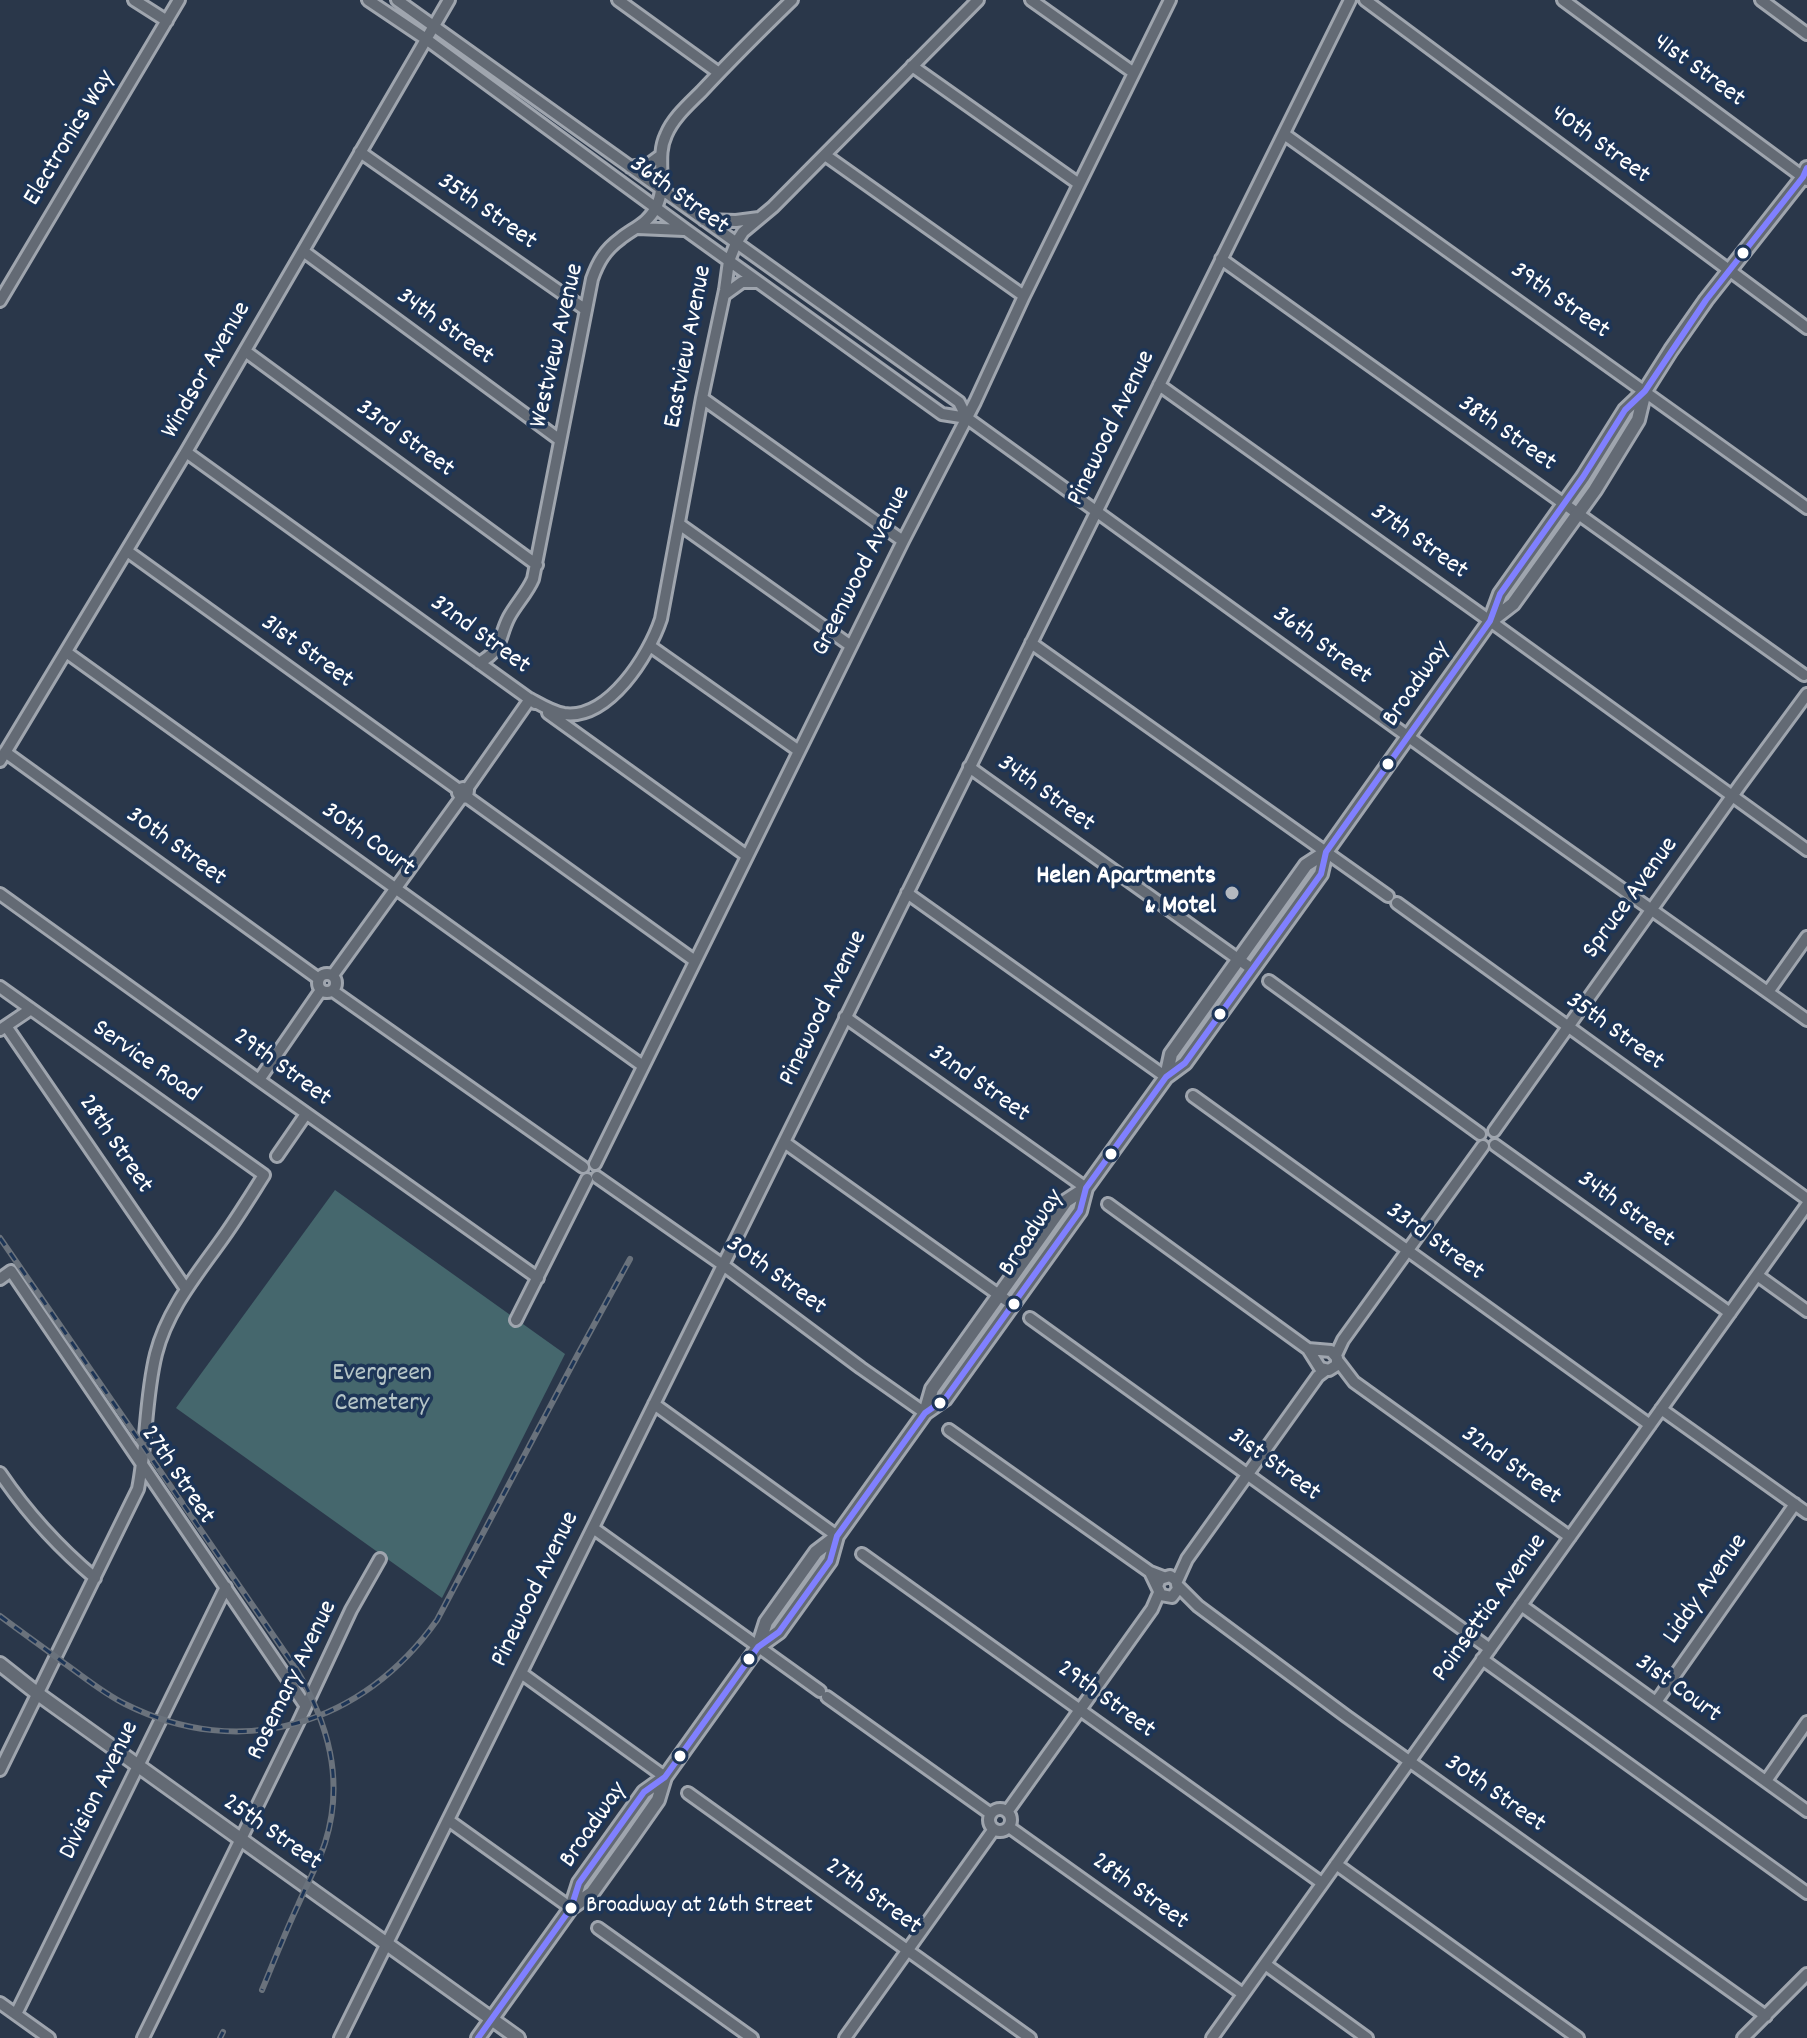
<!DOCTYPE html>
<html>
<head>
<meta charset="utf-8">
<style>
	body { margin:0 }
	canvas { display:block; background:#2a374a }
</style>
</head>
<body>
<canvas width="1807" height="2038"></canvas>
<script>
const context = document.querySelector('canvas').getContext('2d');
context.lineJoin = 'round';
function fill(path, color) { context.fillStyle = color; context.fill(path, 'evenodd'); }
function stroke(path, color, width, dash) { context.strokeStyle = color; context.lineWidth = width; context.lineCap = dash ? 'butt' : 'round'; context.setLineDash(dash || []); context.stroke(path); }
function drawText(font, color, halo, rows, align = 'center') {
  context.font = font + ' Dekko,sans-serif'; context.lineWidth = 7; context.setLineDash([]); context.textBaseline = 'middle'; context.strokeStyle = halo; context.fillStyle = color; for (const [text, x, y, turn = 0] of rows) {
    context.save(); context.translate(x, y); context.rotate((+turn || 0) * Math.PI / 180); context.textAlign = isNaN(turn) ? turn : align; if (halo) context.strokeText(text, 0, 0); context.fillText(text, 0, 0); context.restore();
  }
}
fill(new Path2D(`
	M335 1190 565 1354 442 1598 176 1408Z`), '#45676d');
const minor = new Path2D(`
	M134 0 167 21
	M368 0 426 39 686 230 942 414 967 418 1471 782 1807 1020
	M397 0 959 402 967 418
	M618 0 719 73
	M1031 0 1134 73
	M1365 0 1807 328
	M1563 0 1807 180
	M1761 0 1807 34
	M912 66 1079 184
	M1284 134 1807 508
	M360 152 586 310
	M825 155 1024 296
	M630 167 649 164 660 156
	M704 220 736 221 759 218
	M638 228 684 230
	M303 251 560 440
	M1221 259 1804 675
	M724 295 742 282H758
	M0 301 179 0
	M245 351 537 565
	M1159 385 1490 621 1807 850
	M702 398 903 541
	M186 452 535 703
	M679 524 851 646
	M127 551 459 790
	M1031 643 1388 896
	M650 646 799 751
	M66 652 643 1066
	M479 663C504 649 498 638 509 617 516 604 527 593 533 579L592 279C598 262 605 250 620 239 632 229 649 223 656 207 668 184 655 158 666 135 673 118 688 105 701 92 730 61 761 30 792 0
	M530 699C541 705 552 712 564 714 609 720 649 655 661 619L702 398 725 290 729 261 736 243 743 232 773 207 978 0
	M548 713 747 856
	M5 752 319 979
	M0 761 186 452 449 0
	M969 767 1252 969
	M467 789 530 699
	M467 797 468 790 463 788 460 789 458 793 461 798 467 797 695 961
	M907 893 1166 1077
	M0 894 259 1080 538 1278
	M1397 903 1807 1199
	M318 983a9 9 0 1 1 18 0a9 9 0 1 1-18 0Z
	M333 975 461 798
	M1269 981 1480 1134
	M0 987 264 1175C250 1197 236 1220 220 1242 195 1277 167 1311 156 1354 145 1398 147 1444 138 1489L0 1770
	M333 991 583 1167
	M1768 992 1807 937
	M845 1017 1086 1188
	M6 1026 186 1289
	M0 1030 31 1009
	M259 1080 321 990
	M1193 1096 1650 1425
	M1494 1131 1740 785 1807 694
	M784 1142 1013 1305
	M1495 1145 1730 1313
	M277 1156 306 1114
	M595 1164 903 541 975 402 1024 296 1170 0
	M597 1177 723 1265 861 1368 925 1413
	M1108 1204 1308 1349 1320 1368 1329 1370 1337 1365V1358L1331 1351 1308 1349
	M1757 1275 1807 1311
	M0 1279 11 1271 305 1705
	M1030 1318 1490 1649
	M516 1320 587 1179
	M1336 1355 1343 1340 1483 1146
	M1338 1361 1354 1382 1570 1537
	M654 1404 837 1536
	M1661 1409 1807 1513
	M949 1430 1150 1572 1163 1577
	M0 1473C27 1513 58 1547 95 1578
	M593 1528 820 1691
	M862 1554 1322 1883
	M1150 1572 1161 1595 1172 1597 1178 1589 1176 1580 1170 1576 1160 1579 1157 1586
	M1177 1581 1187 1559 1318 1376 1326 1370
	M1179 1587 1198 1606 1346 1716 1766 2016
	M1521 1605 1807 1811
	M1482 1659 1807 1893
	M521 1673 665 1777
	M827 1697 991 1814
	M1656 1702 1795 1504
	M1766 1781 1807 1722
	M688 1793 1030 2038
	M989 1820a11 11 0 1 1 22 0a11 11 0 1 1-22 0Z
	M1007 1812 1152 1609 1159 1593
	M448 1820 571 1908
	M1009 1827 1243 1994
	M1336 1864 1578 2038
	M598 1928 752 2038
	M1265 1964 1367 2038
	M0 2003 49 2038
	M16 2014 226 1587
	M143 2038 298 1723 351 1610 380 1559
	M340 2038 1350 0
	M845 2038 994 1829
	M1212 2038 1807 1205
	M1743 2038 1807 1974`);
const major = new Path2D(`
	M1491 621 1513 604 1595 490 1638 420 1645 391
	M1166 1077 1171 1054 1306 865 1326 852
	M925 1413 945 1399 1080 1211 1086 1188 1166 1077 1185 1063 1321 874 1326 852 1490 621 1500 594 1583 477 1625 410 1645 391 1671 350 1706 300 1803 177 1807 168
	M758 1647 766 1622 816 1552 837 1536 925 1413 932 1389 1066 1201 1086 1188
	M0 1664 38 1694 518 2038
	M571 1908 579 1883 644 1792 665 1777 758 1647 779 1632 830 1561 837 1536
	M478 2038 571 1908 592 1893 630 1840 658 1800 665 1777`);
stroke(minor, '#9fa5ae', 16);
stroke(major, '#9fa5ae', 18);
stroke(minor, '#636a74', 10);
stroke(major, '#636a74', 12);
const rail = new Path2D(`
	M0 1238 295 1667C328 1722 345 1780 325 1843 318 1864 307 1884 298 1905 285 1933 274 1961 262 1990
	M0 1616C21 1632 43 1647 64 1663 84 1677 103 1693 125 1704 241 1762 363 1725 437 1620L578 1354 630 1259
	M220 2038 223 2032`);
stroke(rail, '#6a727c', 6);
stroke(rail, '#1d3557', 3, [9]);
stroke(new Path2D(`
	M478 2038 571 1908 579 1883 644 1792 665 1777 758 1647 779 1632 830 1561 837 1536 925 1413 945 1399 1080 1211 1086 1188 1166 1077 1185 1063 1321 874 1326 852 1490 621 1500 594 1583 477 1625 410 1645 391 1706 300 1803 177 1807 168`), '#8080ff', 6);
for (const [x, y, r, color] of [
	[1743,253,7,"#fff"],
	[1388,764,7,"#fff"],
	[1232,893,8,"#b4b9c0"],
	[1220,1014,7,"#fff"],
	[1111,1154,7,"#fff"],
	[1014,1304,7,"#fff"],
	[940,1403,7,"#fff"],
	[749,1659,7,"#fff"],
	[680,1756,7,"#fff"],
	[571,1908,7,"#fff"]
]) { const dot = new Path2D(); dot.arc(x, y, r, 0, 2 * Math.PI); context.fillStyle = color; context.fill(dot); stroke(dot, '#1d3557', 3); }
drawText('24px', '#fff', '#1d3557', [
	["Broadway at 26th Street",586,1908]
], 'left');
drawText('26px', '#fff', '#1d3557', [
	["41st Street",1698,72,36],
	["Electronics Way",71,139,-59],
	["40th Street",1599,146,36],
	["36th Street",678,197,36],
	["35th Street",486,213,35],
	["39th Street",1559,302,35],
	["34th Street",444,328,36],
	["Westview Avenue",559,346,-77],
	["Eastview Avenue",690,347,-79],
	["Windsor Avenue",208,371,-60],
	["Pinewood Avenue",1113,429,-64],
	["38th Street",1506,435,35],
	["33rd Street",404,440,36],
	["37th Street",1418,543,35],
	["Greenwood Avenue",863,572,-63],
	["32nd Street",479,636,36],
	["36th Street",1321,647,36],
	["31st Street",306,653,36],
	["Broadway",1418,685,-55],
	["34th Street",1045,795,36],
	["30th Court",367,841,36],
	["30th Street",175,848,36],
	["Spruce Avenue",1632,899,-54],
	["Pinewood Avenue",825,1009,-64],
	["35th Street",1614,1033,36],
	["Service Road",145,1063,35],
	["29th Street",281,1069,36],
	["32nd Street",978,1085,35],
	["28th Street",114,1145,56],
	["34th Street",1625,1211,36],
	["Broadway",1033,1234,-57],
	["33rd Street",1434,1243,36],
	["30th Street",775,1277,36],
	["31st Street",1273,1466,36],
	["32nd Street",1510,1467,36],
	["27th Street",176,1476,56],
	["Pinewood Avenue",537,1590,-64],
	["Liddy Avenue",1707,1590,-55],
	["Poinsettia Avenue",1491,1609,-54],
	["Rosemary Avenue",294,1681,-64],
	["31st Court",1677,1690,36],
	["29th Street",1105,1701,36],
	["Division Avenue",101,1791,-64],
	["30th Street",1494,1795,35],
	["Broadway",595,1826,-55],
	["25th Street",271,1834,35],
	["28th Street",1139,1893,36],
	["27th Street",872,1898,36]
]);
drawText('bold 26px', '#fff', '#1d3557', [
	["Helen Apartments",1216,878],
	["& Motel",1216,908]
], 'right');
drawText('26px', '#b6c5c7', '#1d3557', [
	["Evergreen",382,1375],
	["Cemetery",382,1405]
]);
</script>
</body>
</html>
